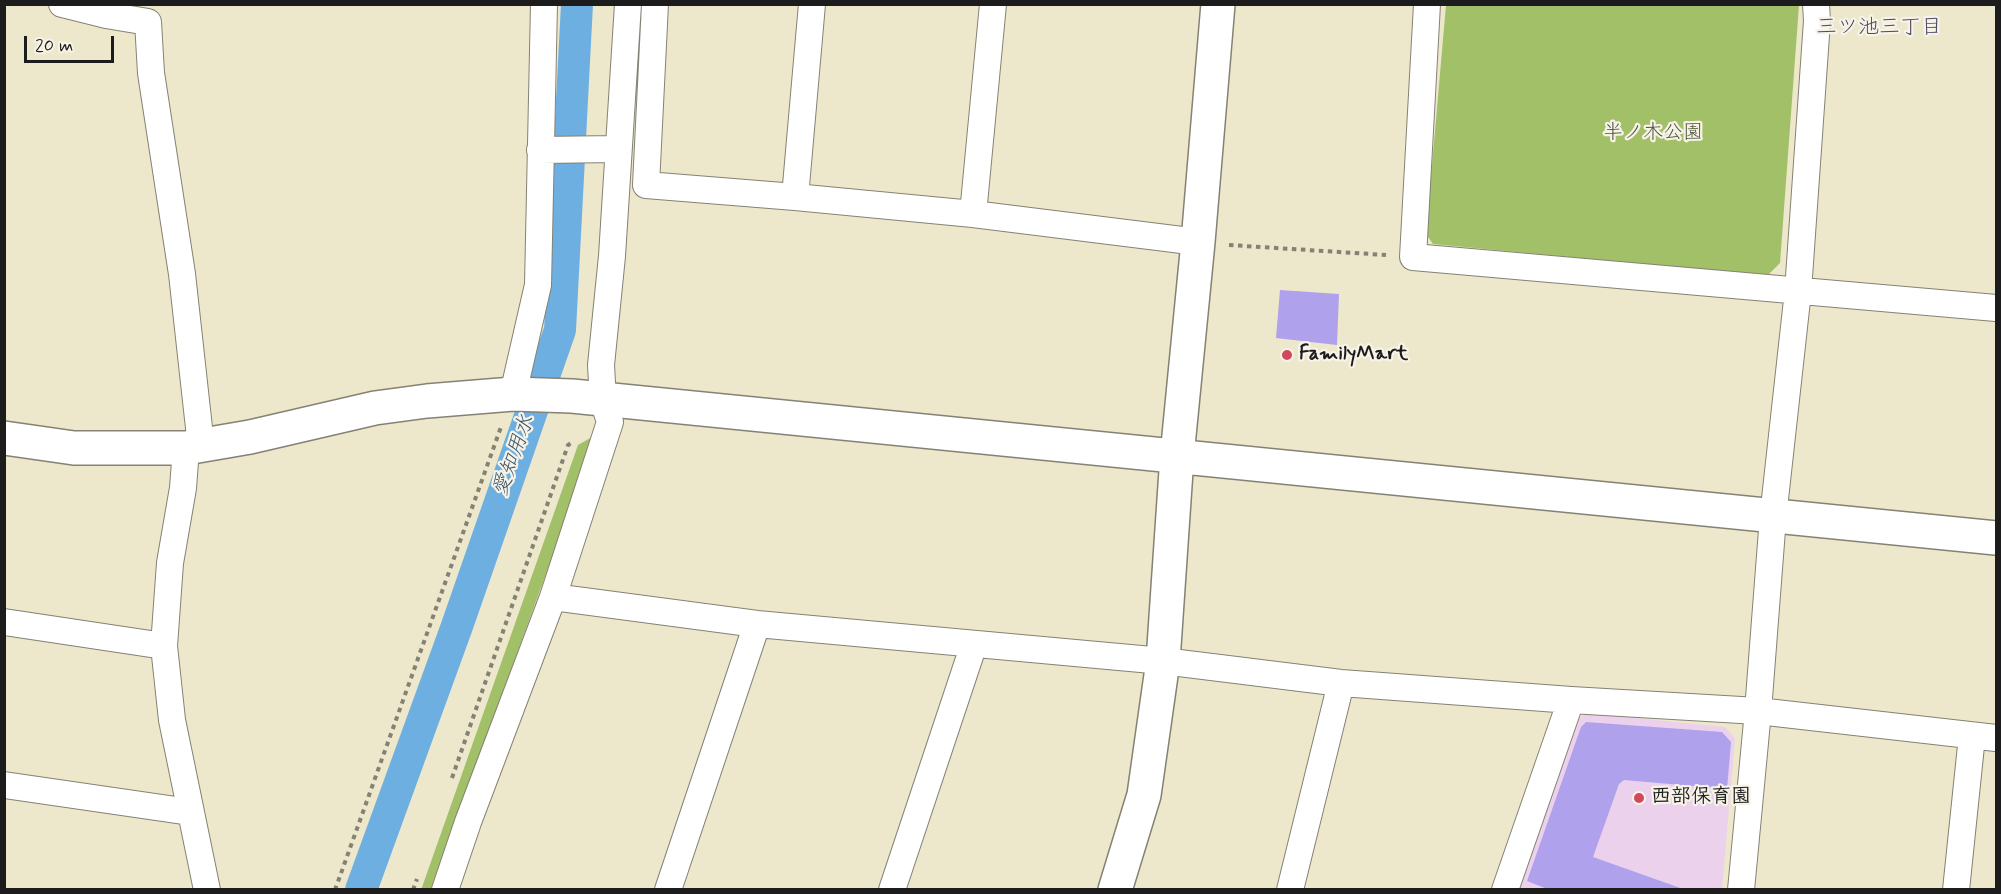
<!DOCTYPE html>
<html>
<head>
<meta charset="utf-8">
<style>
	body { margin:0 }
	#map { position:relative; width:2001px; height:894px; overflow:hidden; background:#ede7cb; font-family:Mynerve,sans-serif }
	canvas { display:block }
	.frame { position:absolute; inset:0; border:6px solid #1c1c1c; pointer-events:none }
	.scale { position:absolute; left:24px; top:36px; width:90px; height:27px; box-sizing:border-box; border:3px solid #1c1c1c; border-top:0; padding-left:8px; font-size:18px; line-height:21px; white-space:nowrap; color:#1c1c1c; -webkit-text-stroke:4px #f7f3e8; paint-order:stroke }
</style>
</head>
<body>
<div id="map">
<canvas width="2001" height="894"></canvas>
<div class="frame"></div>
<div class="scale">20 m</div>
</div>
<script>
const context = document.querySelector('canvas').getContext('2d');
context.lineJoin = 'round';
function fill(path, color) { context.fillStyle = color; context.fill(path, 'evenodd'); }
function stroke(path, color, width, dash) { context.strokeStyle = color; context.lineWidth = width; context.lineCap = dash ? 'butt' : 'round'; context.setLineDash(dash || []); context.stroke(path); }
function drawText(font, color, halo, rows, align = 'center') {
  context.font = font + ' Mynerve,"Klee One",sans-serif'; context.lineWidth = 4.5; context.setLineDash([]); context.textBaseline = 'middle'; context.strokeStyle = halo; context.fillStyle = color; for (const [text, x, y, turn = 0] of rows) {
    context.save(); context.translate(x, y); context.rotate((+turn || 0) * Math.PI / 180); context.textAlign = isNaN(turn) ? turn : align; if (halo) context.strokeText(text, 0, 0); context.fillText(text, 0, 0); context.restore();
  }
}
fill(new Path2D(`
	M1586 713 1725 727 1735 738 1722 889 1517 890 1572 724Z`), '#ebd1ec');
fill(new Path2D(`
	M1446 5H1799L1780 263 1767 276 1433 244 1426 234Z
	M592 437 593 445 431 889 421 890 578 445Z`), '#a1c068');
stroke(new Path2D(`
	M361 890 457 626 560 330 577 4`), '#6eafe2', 32);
fill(new Path2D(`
	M1280 290 1339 294 1337 345 1276 338Z
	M1586 722 1722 732 1731 742 1727 789 1624 780 1619 784 1593 857 1686 890H1550L1527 881 1581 727Z`), '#afa1ec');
const street = new Path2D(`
	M62 4 106 15 148 22 151 73 182 274 201 446
	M655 4 646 185 795 197 973 214 1198 242
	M1427 4 1413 257 1996 308
	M540 150 617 149
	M795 197 812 4
	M973 214 993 4
	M513 394 538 285 544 4
	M186 448 183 488 170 563 164 646 172 720 207 890
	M553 597 757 624 1163 661 1341 683 1571 700 1758 711 1996 738
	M4 622 164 646
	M4 785 190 812
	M445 890 468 822 553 597 610 422 603 400 601 365 612 256 628 4
	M668 890 757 624
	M892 890 974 644
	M1290 890 1341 683
	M1505 890 1571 700
	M1741 890 1758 711 1773 517 1798 291 1817 21 1816 4
	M1956 890 1972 736`);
const secondary = new Path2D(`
	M4 438 74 448H186L250 437 375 408 427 401 513 394 572 396 1996 538
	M1115 890 1144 795 1163 661 1177 456 1198 242 1218 4`);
stroke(street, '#848274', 28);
stroke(secondary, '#848274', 36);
stroke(new Path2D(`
	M1229 245 1386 255
	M452 778 568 445 573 442
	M335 890 501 427
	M413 890 417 879`), '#848274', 4, [4.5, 4.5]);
stroke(street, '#fff', 26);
stroke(secondary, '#fff', 33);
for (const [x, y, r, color] of [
	[1287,355,6,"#d1495b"],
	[1639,798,6,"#d1495b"]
]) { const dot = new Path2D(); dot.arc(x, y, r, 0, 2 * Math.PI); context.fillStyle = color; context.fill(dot); stroke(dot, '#f7f3e8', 2); }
drawText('20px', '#4b5537', '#f7f3e8', [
	["半ノ木公園",1653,134]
]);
drawText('bold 20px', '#1c1c1c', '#f7f3e8', [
	["FamilyMart",1299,355],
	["西部保育園",1651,798]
], 'left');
drawText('21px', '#4f4b65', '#f7f3e8', [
	["三ツ池三丁目",1879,29]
]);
drawText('italic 21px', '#3d576b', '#f7f3e8', [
	["愛知用水",515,456,-70]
]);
</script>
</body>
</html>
